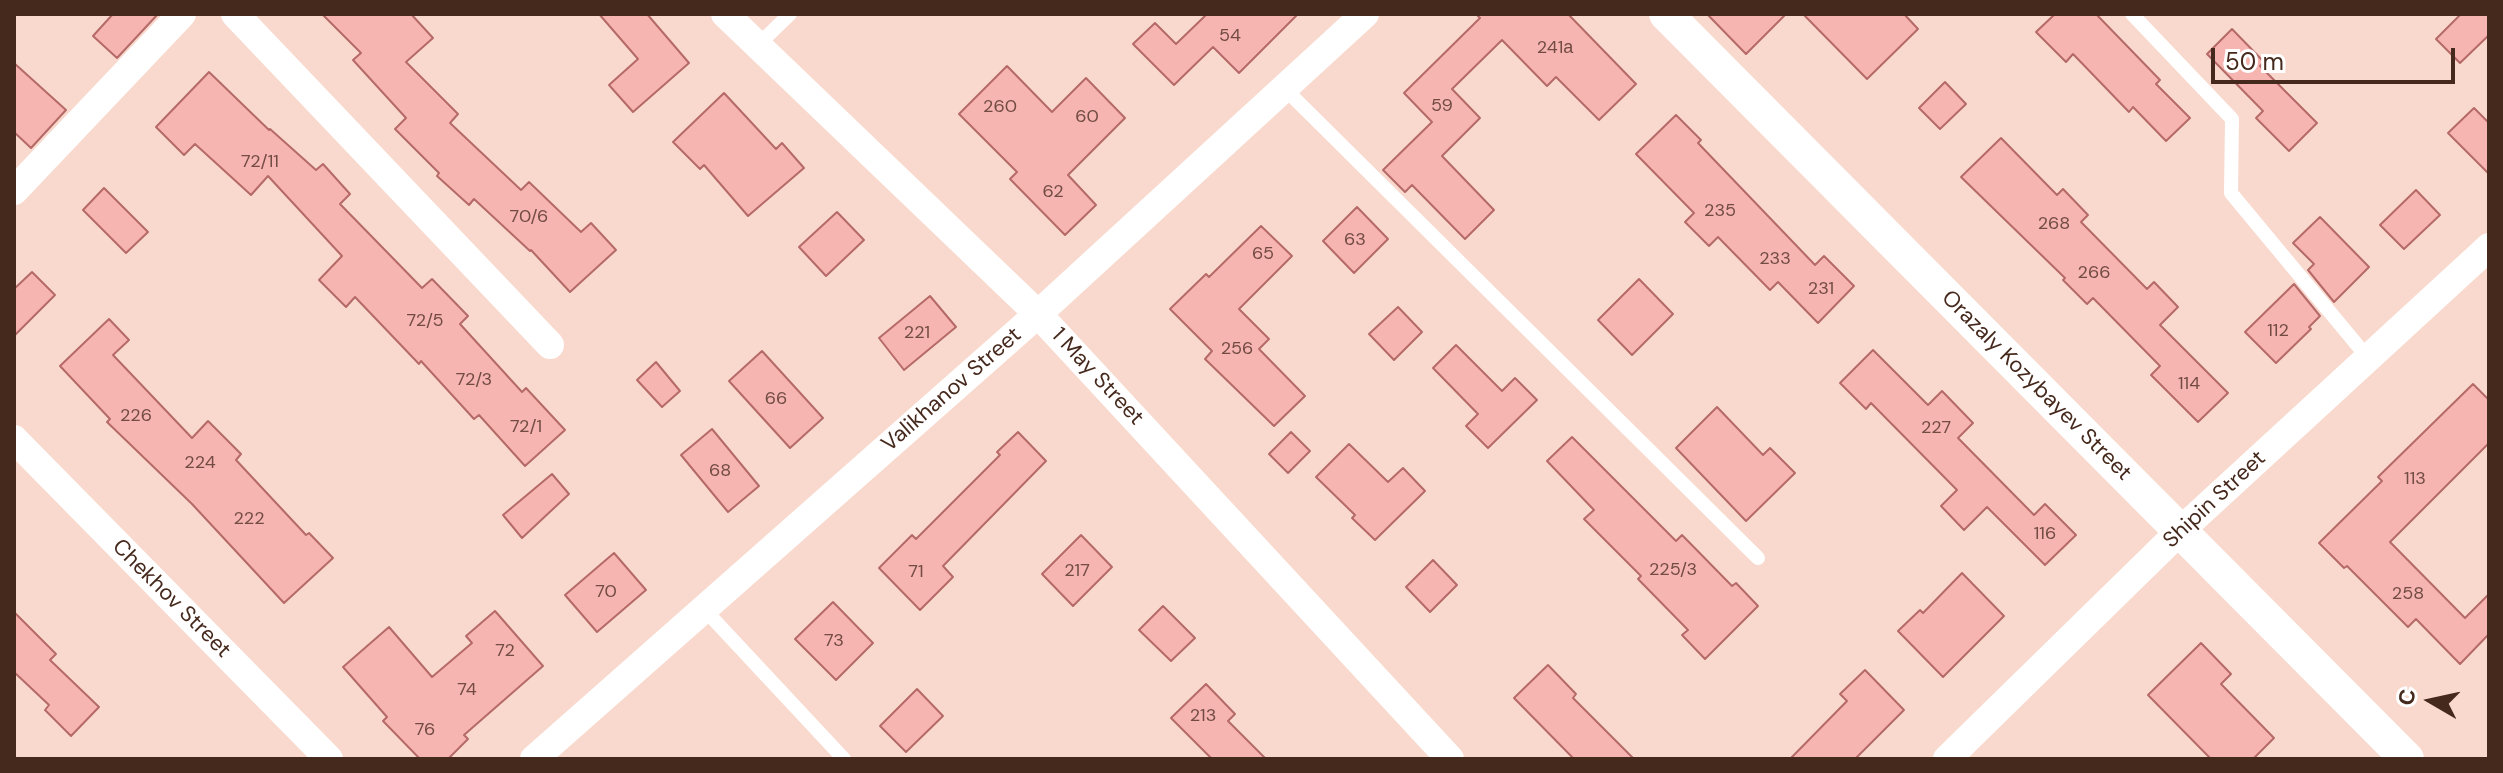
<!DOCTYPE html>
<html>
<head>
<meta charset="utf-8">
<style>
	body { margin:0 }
	#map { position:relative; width:2503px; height:773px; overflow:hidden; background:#f9d9cd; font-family:"DM Sans",sans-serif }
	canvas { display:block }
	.frame { position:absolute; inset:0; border:16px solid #46291d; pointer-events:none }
	.north { position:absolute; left:2391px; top:661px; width:80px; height:80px; -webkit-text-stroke:6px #fff; paint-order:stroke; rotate:279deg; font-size:22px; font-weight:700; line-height:32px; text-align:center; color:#46291d }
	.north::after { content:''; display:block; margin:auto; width:28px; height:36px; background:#46291d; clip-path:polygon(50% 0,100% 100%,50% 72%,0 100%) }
	.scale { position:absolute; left:2211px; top:48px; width:244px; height:36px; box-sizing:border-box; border:4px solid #46291d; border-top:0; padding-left:10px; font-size:24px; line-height:28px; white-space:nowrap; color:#46291d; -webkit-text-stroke:6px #fff; paint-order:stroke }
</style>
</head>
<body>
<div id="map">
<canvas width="2503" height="773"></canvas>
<div class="frame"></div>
<div class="north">С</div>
<div class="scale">50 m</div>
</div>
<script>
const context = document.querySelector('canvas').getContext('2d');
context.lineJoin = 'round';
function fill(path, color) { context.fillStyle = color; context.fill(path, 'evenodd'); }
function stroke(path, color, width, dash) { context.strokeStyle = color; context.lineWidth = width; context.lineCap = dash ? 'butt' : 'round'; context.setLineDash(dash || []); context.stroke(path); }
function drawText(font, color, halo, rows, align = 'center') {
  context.font = font + ' "DM Sans",sans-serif'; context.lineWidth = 6; context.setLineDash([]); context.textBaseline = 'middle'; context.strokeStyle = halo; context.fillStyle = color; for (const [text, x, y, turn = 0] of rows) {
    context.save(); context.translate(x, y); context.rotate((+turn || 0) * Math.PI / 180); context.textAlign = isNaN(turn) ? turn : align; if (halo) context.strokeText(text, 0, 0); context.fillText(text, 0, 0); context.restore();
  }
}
const building = new Path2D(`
	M113 14H158L117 58 93 36Z
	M322 14H411L433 38 406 62 458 114 450 123 521 190 529 182 581 232 591 223 616 250 570 292 531 250 530 251 474 199 469 205 437 176 439 173 395 129 406 118 353 60 361 53Z
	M599 14H647L689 63 633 112 609 85 638 59Z
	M1207 14H1298L1239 73 1213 47 1174 85 1133 44 1155 23 1176 44Z
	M1476 14H1568L1636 84 1599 120 1556 77 1547 86 1502 40 1452 89 1480 118 1442 156 1494 210 1465 239 1412 185 1405 192 1383 170 1432 122 1404 93 1480 18Z
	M1707 14H1786L1746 54Z
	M1803 14H1904L1918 29 1867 79Z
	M2055 14H2096L2160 80 2156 84 2190 118 2166 141 2133 107 2129 112 2073 54 2066 62 2036 32Z
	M2461 14H2489V35L2460 63 2436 39Z
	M2232 29 2264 62 2260 66 2317 123 2289 151 2256 118 2263 111 2207 54Z
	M14 63 66 110 31 148 14 132Z
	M1007 66 1052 112 1086 78 1125 118 1068 175 1096 205 1065 235 1010 179 1017 172 959 114Z
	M209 72 269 130 270 129 316 170 323 164 350 194 340 204 422 288 432 279 468 316 460 324 522 392 526 388 565 430 525 466 479 415 474 419 421 361 419 364 355 297 346 307 319 280 342 256 268 176 251 195 195 144 184 155 156 127Z
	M1945 82 1966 104 1940 129 1919 108Z
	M724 93 776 149 782 143 804 168 748 216 704 165 700 169 673 142Z
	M2474 108 2489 123V174L2448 133Z
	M1676 115 1701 140 1698 143 1815 265 1824 256 1854 286 1818 323 1778 282 1770 290 1718 237 1709 246 1685 222 1694 213 1636 154Z
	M2001 138 2057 195 2063 189 2088 215 2081 222 2147 289 2154 282 2178 307 2160 325 2228 393 2198 422 2151 375 2160 366 2093 298 2087 304 2063 280 2065 278 1961 177Z
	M104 188 148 232 126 253 83 210Z
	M2416 190 2440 215 2404 249 2380 225Z
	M1357 207 1388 239 1354 273 1323 241Z
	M837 212 864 240 826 276 799 247Z
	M2320 217 2369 267 2334 302 2308 270 2314 264 2293 243Z
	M1261 226 1292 256 1239 309 1269 339 1259 349 1305 396 1274 426 1205 359 1212 351 1170 309 1206 274 1209 277Z
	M32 272 55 295 14 336V289Z
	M1639 279 1673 314 1632 355 1598 320Z
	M2294 284 2320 316 2309 327 2311 329 2276 363 2245 332Z
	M930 296 956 327 904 370 879 338Z
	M1398 307 1422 332 1394 360 1369 334Z
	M109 319 129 340 113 355 192 438 208 421 241 454 236 460 306 535 309 533 333 558 284 603 192 504 107 422 110 419 60 366Z
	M1456 345 1502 391 1515 378 1537 400 1488 448 1466 426 1478 414 1433 368Z
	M1873 350 1928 405 1942 391 1973 423 1958 438 2034 515 2045 504 2076 535 2045 565 1987 507 1964 530 1941 506 1957 490 1871 403 1866 409 1840 383Z
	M762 351 823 418 790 448 729 381Z
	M656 362 680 391 662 407 637 380Z
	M2473 384 2489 400V443L2390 542 2465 618 2489 594V634L2460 664 2416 619 2408 627 2347 566 2344 568 2319 543 2382 481 2378 477Z
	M1717 407 1763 455 1770 448 1795 473 1746 521 1676 448Z
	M712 429 759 486 728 512 681 455Z
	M1018 432 1046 461 943 566 953 577 920 610 879 568 912 535 916 539 1000 455 997 452Z
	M1291 432 1310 451 1288 473 1269 454Z
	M1572 437 1676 541 1682 535 1732 586 1736 583 1758 606 1705 659 1682 635 1688 630 1638 579 1641 576 1584 519 1594 510 1547 461Z
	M1349 444 1388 482 1403 468 1425 491 1375 540 1352 518 1355 515 1316 477Z
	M552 474 569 494 522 538 503 515Z
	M1081 535 1112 567 1073 606 1042 574Z
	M614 553 646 590 597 632 565 595Z
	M1433 560 1457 585 1430 612 1406 587Z
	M1962 573 2004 616 1943 677 1898 631 1920 610 1923 613Z
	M833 602 873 643 836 680 795 639Z
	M1163 606 1195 638 1171 661 1139 630Z
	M495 611 543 666 464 735 468 739 448 759H420L383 721 387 717 343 667 389 627 432 677 472 643 466 636Z
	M14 612 56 654 50 660 99 707 71 736 45 710 49 705 14 672Z
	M2201 643 2231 674 2221 684 2274 738 2253 759H2211L2148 695Z
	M1548 665 1576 694 1573 698 1634 759H1574L1514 698Z
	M1865 670 1904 710 1855 759H1790L1847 701 1840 694Z
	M1206 684 1235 714 1228 721 1266 759H1212L1171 718Z
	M917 689 943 716 906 752 880 726Z`);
fill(building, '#f7b5b2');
stroke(building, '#b56a68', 2);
stroke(new Path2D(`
	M2132 14 2232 119 2231 193 2368 358
	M758 45 790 14
	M1284 88 1758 558
	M704 609 844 759`), '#fff', 14);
stroke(new Path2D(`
	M235 14 550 345
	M725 14 1038 314 1450 759
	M14 191 182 14
	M14 439 329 759
	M534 759 1038 314 1365 14
	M1947 759 2180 531 2489 247`), '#fff', 28);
stroke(new Path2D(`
	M1666 14 2407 759`), '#fff', 34);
drawText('18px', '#724c42', null, [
	["54",1230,36],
	["241а",1555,48],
	["59",1442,106],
	["260",1000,107],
	["60",1087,117],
	["72/11",260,162],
	["62",1053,192],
	["235",1720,211],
	["70/6",529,217],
	["268",2054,224],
	["63",1355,240],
	["65",1263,254],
	["233",1775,259],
	["266",2094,273],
	["231",1821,289],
	["72/5",425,321],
	["112",2278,331],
	["221",917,333],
	["256",1237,349],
	["72/3",474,380],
	["114",2189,384],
	["66",776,399],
	["226",136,416],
	["72/1",526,427],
	["227",1936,428],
	["224",200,463],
	["68",720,471],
	["113",2415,479],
	["222",249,519],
	["116",2045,534],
	["225/3",1673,570],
	["217",1077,571],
	["71",916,572],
	["70",606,592],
	["258",2408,594],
	["73",834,641],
	["72",505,651],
	["74",467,690],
	["213",1203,716],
	["76",425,730]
]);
drawText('22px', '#46291d', '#fff', [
	["1 May Street",1097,377,47],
	["Orazaly Kozybayev Street",2036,386,45],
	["Valikhanov Street",952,390,-41],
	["Shipin Street",2215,500,-43],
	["Chekhov Street",171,599,45]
]);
</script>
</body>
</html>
